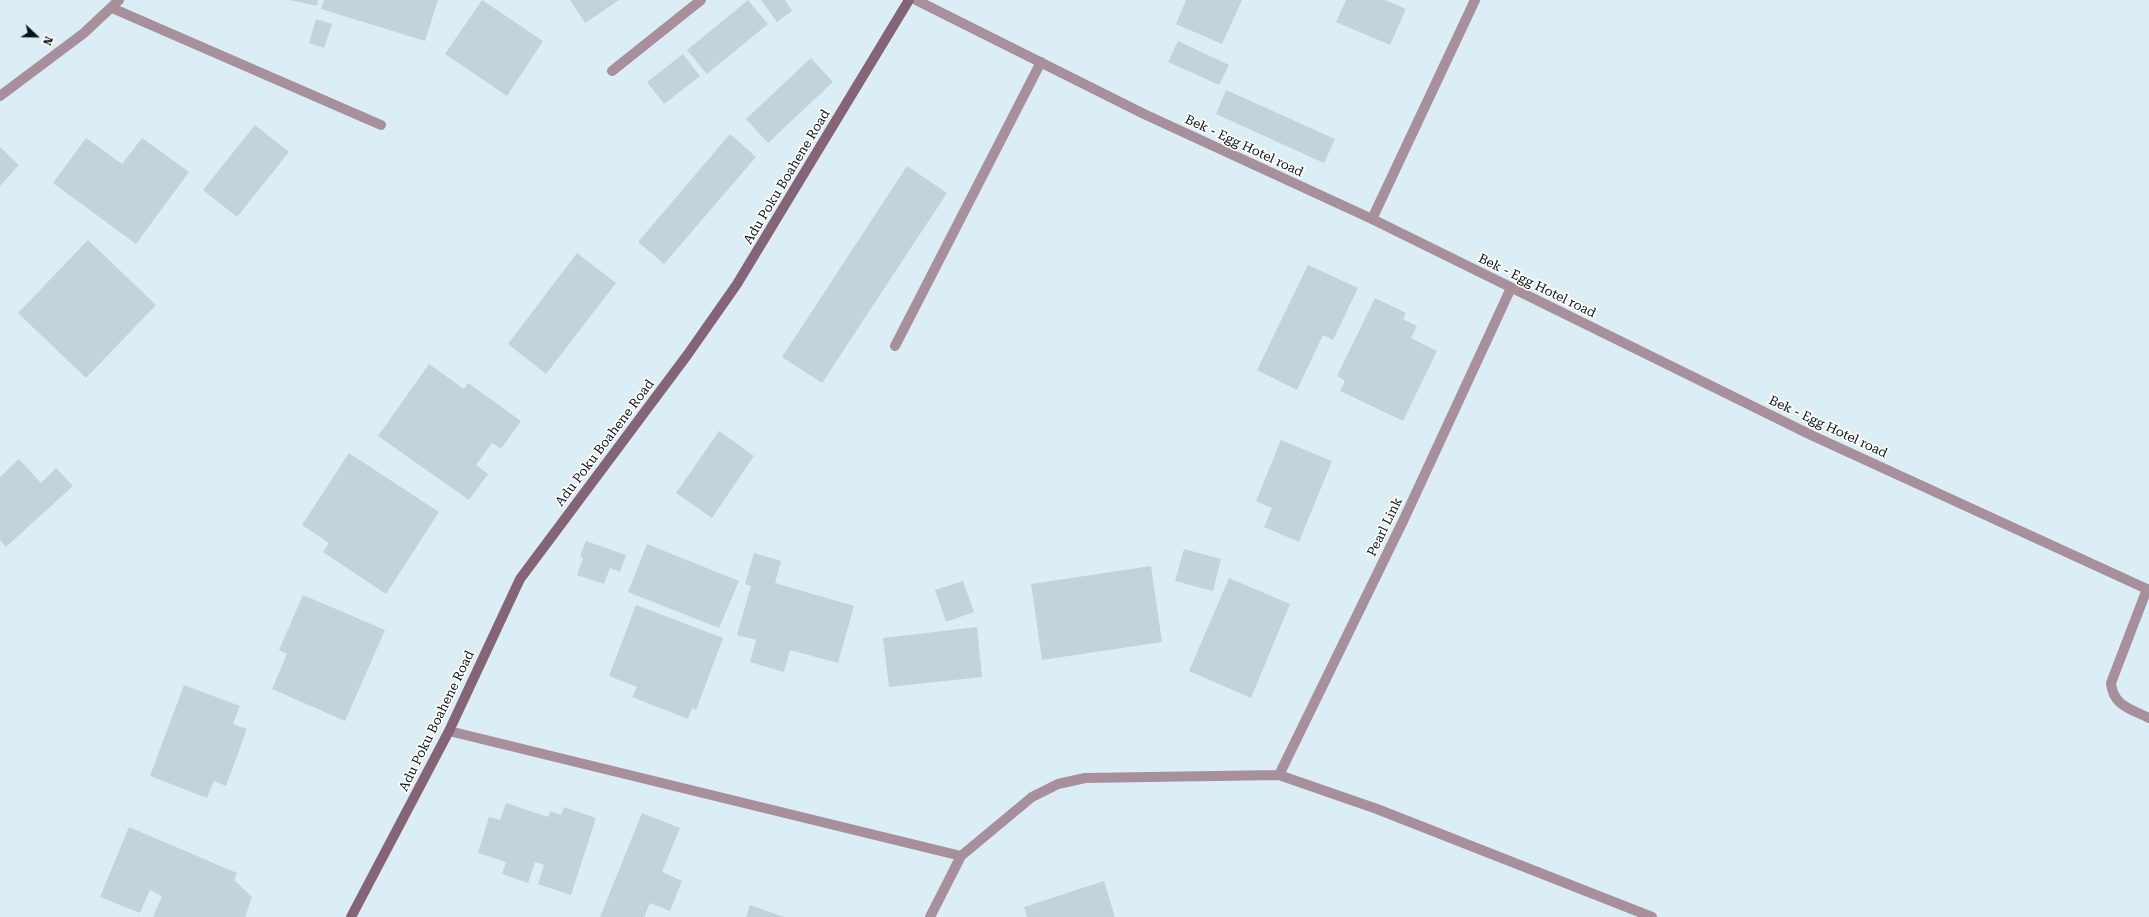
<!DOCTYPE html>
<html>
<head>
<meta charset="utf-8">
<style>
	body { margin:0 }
	#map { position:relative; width:2149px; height:917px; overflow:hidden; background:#dbeef5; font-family:"Roboto Serif",serif }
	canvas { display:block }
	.north { position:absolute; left:16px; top:16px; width:40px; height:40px; -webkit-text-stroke:3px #fff; paint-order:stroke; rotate:112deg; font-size:11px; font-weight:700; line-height:16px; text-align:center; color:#0d1416 }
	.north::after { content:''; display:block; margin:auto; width:14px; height:18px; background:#0d1416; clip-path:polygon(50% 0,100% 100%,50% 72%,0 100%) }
</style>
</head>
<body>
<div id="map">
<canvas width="2149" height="917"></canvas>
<div class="north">N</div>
</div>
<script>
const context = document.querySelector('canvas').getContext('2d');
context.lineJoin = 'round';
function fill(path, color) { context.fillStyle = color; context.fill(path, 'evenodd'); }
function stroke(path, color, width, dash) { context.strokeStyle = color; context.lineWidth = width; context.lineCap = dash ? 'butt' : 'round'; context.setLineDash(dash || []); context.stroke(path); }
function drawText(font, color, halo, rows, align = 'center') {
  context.font = font + ' "Roboto Serif",serif'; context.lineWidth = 3.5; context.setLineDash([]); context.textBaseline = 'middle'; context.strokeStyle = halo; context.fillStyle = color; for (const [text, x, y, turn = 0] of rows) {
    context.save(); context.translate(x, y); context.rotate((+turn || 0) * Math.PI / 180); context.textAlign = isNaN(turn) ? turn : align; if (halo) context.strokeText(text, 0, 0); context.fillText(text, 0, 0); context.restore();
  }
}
fill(new Path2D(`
	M289 0H318L317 6Z
	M324 0H438L425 41 321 9Z
	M482 0 543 41 507 96 445 54Z
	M570 0H619L585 23Z
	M748 0 768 24 707 74 687 50Z
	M761 0H785L792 11 777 22Z
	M1186 0H1242L1222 44 1176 24Z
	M1346 0H1385L1406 9 1390 45 1336 22Z
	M316 19 332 24 324 48 309 43Z
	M1178 41 1229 65 1219 85 1168 62Z
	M683 54 700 76 664 104 647 82Z
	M811 58 833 82 768 143 746 119Z
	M1226 90 1335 139 1324 163 1216 114Z
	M255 125 289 152 237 217 203 190Z
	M730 134 756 157 664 264 638 242Z
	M86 138 122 164 142 138 189 172 136 244 53 183Z
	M0 147 19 165 0 186Z
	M907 166 947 193 822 383 782 357Z
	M88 240 156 305 86 378 18 313Z
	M577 253 616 283 546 374 508 344Z
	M1308 265 1358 288 1333 340 1323 335 1297 390 1257 370Z
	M1375 298 1406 313 1403 319 1417 326 1411 338 1437 351 1403 421 1340 391 1345 381 1337 376Z
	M429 364 464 389 468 383 521 421 501 449 492 443 476 465 488 474 469 500 378 436Z
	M719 431 754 456 712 518 676 493Z
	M1281 440 1332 461 1299 542 1264 527 1272 508 1256 501Z
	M349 453 439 512 386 594 323 552 329 543 302 525Z
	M19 459 41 483 56 468 73 486 6 547 0 540V477Z
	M586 541 626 555 620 572 610 568 604 584 577 575 583 558 580 556Z
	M647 544 739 581 719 628 628 592Z
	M1184 549 1221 559 1213 591 1175 581Z
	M754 553 781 561 775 583 854 606 838 663 790 650 784 672 750 662 756 640 737 635 751 586 745 584Z
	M1151 566 1162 642 1042 660 1031 584Z
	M1229 578 1290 604 1251 698 1189 671Z
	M963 581 974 612 946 622 935 590Z
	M303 595 385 630 345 721 272 689 287 654 279 650Z
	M636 605 723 638 696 710 692 708 688 719 632 697 637 687 609 676Z
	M977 627 982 677 889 687 883 638Z
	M184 685 240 706 233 724 247 729 226 786 214 781 207 798 150 776Z
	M506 803 548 817 550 811 561 815 564 807 596 818 571 895 538 884 544 865 535 862 528 883 502 874 506 862 478 853 489 817 500 820Z
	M642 813 680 828 662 872 682 881 670 911 650 903 644 917H600Z
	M129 827 237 873 234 880 252 897 245 917H153L162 896 150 890 140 913 100 897Z
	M1104 881 1115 917H1027L1024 907Z
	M750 905 784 917H746Z`), '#c1d4db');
stroke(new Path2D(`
	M612 71 701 0
	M895 346 1041 62
	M2147 589 2111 683C2113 706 2131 709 2149 718`), '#a78f9c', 10);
stroke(new Path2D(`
	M916 0 1144 114 1372 219 1811 435 2149 590
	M112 8 381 125
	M0 96 84 33 119 0
	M1372 219 1475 0
	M449 731 961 856 1032 797 1058 784 1085 778 1279 775 1377 809 1652 917
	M1279 775 1404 519 1511 288
	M930 917 961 856`), '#a78f9c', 10);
stroke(new Path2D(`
	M351 917 449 731 520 579 688 354 737 284 909 0`), '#856477', 10);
drawText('13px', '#0d1416', '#fff', [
	["Bek - Egg Hotel road",1244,146,25],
	["Adu Poku Boahene Road",787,177,-59],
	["Bek - Egg Hotel road",1537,286,26],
	["Bek - Egg Hotel road",1828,427,25],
	["Adu Poku Boahene Road",605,443,-53],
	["Pearl Link",1385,527,-64],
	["Adu Poku Boahene Road",437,721,-64]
]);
</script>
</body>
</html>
